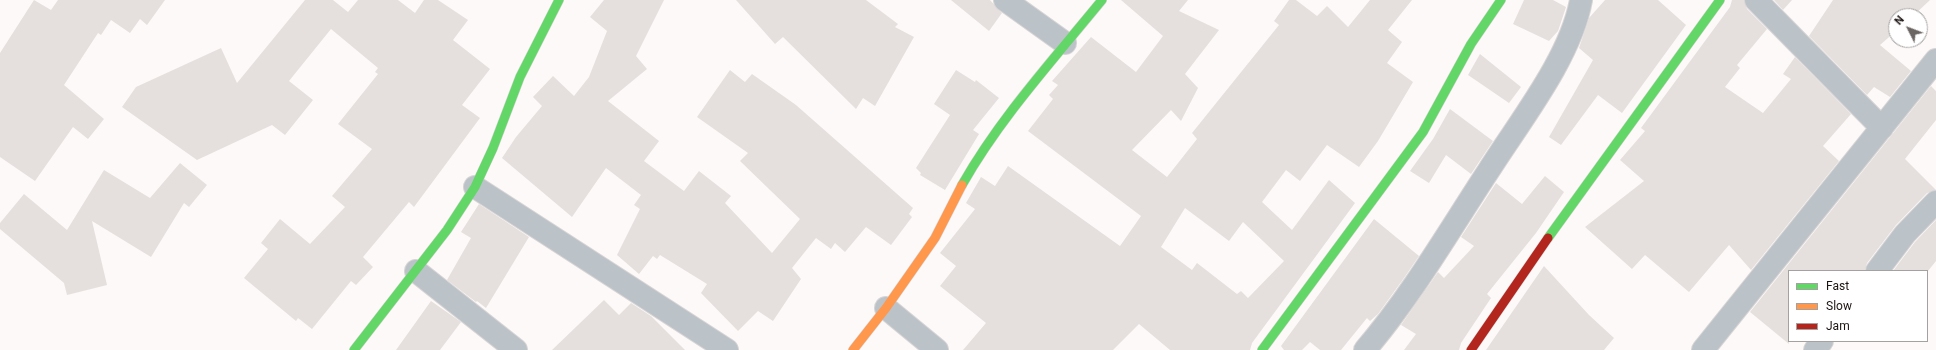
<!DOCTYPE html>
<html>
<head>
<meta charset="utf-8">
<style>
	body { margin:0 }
	#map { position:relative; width:1936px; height:350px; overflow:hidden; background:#fcf9f8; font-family:Roboto,sans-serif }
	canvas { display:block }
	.legend { position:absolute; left:1788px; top:270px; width:140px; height:72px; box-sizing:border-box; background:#fff; border:1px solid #a4a1a0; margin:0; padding:5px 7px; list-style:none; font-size:12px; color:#1b1412 }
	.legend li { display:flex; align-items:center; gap:8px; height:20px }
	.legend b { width:20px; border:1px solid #a4a1a0 }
	.north { position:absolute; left:1888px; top:8px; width:40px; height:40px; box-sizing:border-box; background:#fff; border:1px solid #a4a1a0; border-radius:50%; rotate:312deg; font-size:11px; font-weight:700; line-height:16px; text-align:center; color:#1b1412 }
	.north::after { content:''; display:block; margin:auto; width:14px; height:18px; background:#6a6462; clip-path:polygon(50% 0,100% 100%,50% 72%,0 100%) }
</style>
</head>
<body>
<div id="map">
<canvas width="1936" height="350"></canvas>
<ul class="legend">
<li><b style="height:5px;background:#63d668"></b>Fast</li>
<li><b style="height:5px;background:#ff974d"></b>Slow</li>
<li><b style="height:5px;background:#b3261e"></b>Jam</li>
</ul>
<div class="north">N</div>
</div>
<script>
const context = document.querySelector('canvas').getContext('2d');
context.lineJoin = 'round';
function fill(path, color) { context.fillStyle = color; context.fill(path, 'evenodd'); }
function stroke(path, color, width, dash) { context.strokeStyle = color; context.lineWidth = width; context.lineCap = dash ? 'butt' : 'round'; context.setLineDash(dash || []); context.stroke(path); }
fill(new Path2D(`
	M34 0 51 10 58 0H165L147 25 140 19 130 33 111 20 101 35 98 33 64 85 104 119 88 139 73 127 35 181 0 157V53Z
	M305 0H333L348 12 358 0H398L415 13 424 0H438L468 20 453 40 490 69 462 105 480 118 414 207 409 202 363 257 373 267 356 285 351 281 312 329 298 318 296 321 244 278 268 249 261 243 280 219 310 244 345 207 332 196 372 149 338 124 378 74 375 72 378 68 331 29 289 81 313 100 285 135 272 125 197 160 122 107 136 87 221 48 237 83Z
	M604 0H664L636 56 647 69 608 101 659 141 644 161 684 191 699 171 731 196 725 203 772 253 800 219 740 161 748 153 697 117 730 70 745 82 752 74 796 105 913 208 909 214 912 217 891 245 866 227 845 252 835 243 831 249 816 238 792 268 801 279 773 321 758 311 738 331 701 293 707 284 660 255 657 259 653 256 639 274 617 255 640 209 634 205 641 195 606 168 572 217 502 158 516 137 542 106 533 97 553 76 574 96 589 77 607 31 590 17Z
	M736 0H866L898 24 895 27 914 37 875 106 863 98 856 109 783 37 775 44Z
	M951 0H990L1002 13 989 31Z
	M1121 0H1188L1179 11 1219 30 1185 74 1198 88 1181 121 1171 110 1132 150 1167 177 1197 139 1192 133 1279 25 1274 21 1289 0H1296L1317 16 1327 6 1348 27 1370 0H1412L1388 30 1402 42 1387 63 1413 82 1378 141 1359 167 1327 145 1300 181 1286 170 1262 202 1292 230 1329 180 1355 203 1252 343 1250 350H1170L1139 324 1113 350H963L986 323 940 286 956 266 940 253 975 209 966 203 981 177 995 186 1008 166 1120 246 1141 216 1028 131 1053 99 1049 95 1058 85 1052 81 1091 37 1136 72 1163 36ZM1185 208 1229 241 1243 222 1284 261 1248 298 1241 291 1237 294 1197 263 1192 270 1161 247Z
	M1524 0H1553L1566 7 1558 31 1549 41 1513 24Z
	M1605 0H1658L1686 25 1622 113 1598 95 1561 145 1549 137 1593 60 1579 48 1589 18Z
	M1732 0H1744L1747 9 1767 29 1737 65 1740 68 1725 87 1763 113 1791 79 1783 74 1795 57 1851 114 1823 146 1839 161 1751 270 1729 245 1689 292 1645 255 1632 269 1585 227 1644 181 1620 160 1645 131 1641 128 1730 7Z
	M1774 0H1792L1783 10Z
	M1833 0H1930L1913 16H1896V31L1880 45 1911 71 1890 97 1874 87 1867 95 1809 36Z
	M1480 54 1521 87 1509 103 1468 75Z
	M956 70 975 82 976 80 999 98 973 130 979 134 945 190 920 175 921 173 916 168 950 115 934 104Z
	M1931 86 1936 91V120L1905 159 1936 190 1927 193 1896 225 1867 263 1865 271H1789V344L1750 312Z
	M1450 109 1493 141 1471 174 1446 155 1429 183 1410 171 1433 139Z
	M180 163 207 185 189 207 184 203 151 257 92 221 107 285 67 295 64 283 0 229V223L24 194 67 230 104 170 150 198Z
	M1545 176 1564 192 1536 233 1487 294 1491 298 1461 343 1459 350H1404L1416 334 1401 325 1438 272 1444 278 1474 246 1461 237 1496 183 1522 204Z
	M479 204 529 237 486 308 477 301 476 302 447 280 471 238 461 232Z
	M1374 219 1419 256 1404 278 1378 314 1370 321 1367 318 1341 350H1320L1310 342 1302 350H1284L1281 346Z
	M1936 220V261L1928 271H1893L1915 242Z
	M1544 266 1589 315 1614 338 1604 350H1486Z
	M604 300 619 315 631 303 651 316 685 350H552Z
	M431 301 461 322 440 350H396Z`), '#e5e0de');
const street = new Path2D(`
	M1005 0 1065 43
	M1756 0 1882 128
	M475 187 727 350
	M416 271 516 350
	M1877 271 1905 234 1936 202
	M886 308 937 350
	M1365 350C1412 295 1449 231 1489 170 1520 121 1571 57 1581 0
	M1703 350 1936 60
	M1815 350 1822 341`);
const fast = new Path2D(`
	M962 185C1000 118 1053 60 1102 0
	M1548 238 1720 0
	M354 350 447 230 475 187 493 148 520 77 559 0
	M1262 350 1423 132 1471 44 1501 0`);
const slow = new Path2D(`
	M853 350 886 308 935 238 962 185`);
const jam = new Path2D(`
	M1471 350 1548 238`);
stroke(street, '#d7d4d4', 24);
stroke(fast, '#d7d4d4', 10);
stroke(slow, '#d7d4d4', 10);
stroke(jam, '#d7d4d4', 10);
stroke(street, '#bbc2c8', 22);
stroke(fast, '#63d668', 9);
stroke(slow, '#ff974d', 9);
stroke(jam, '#b3261e', 9);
</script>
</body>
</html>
